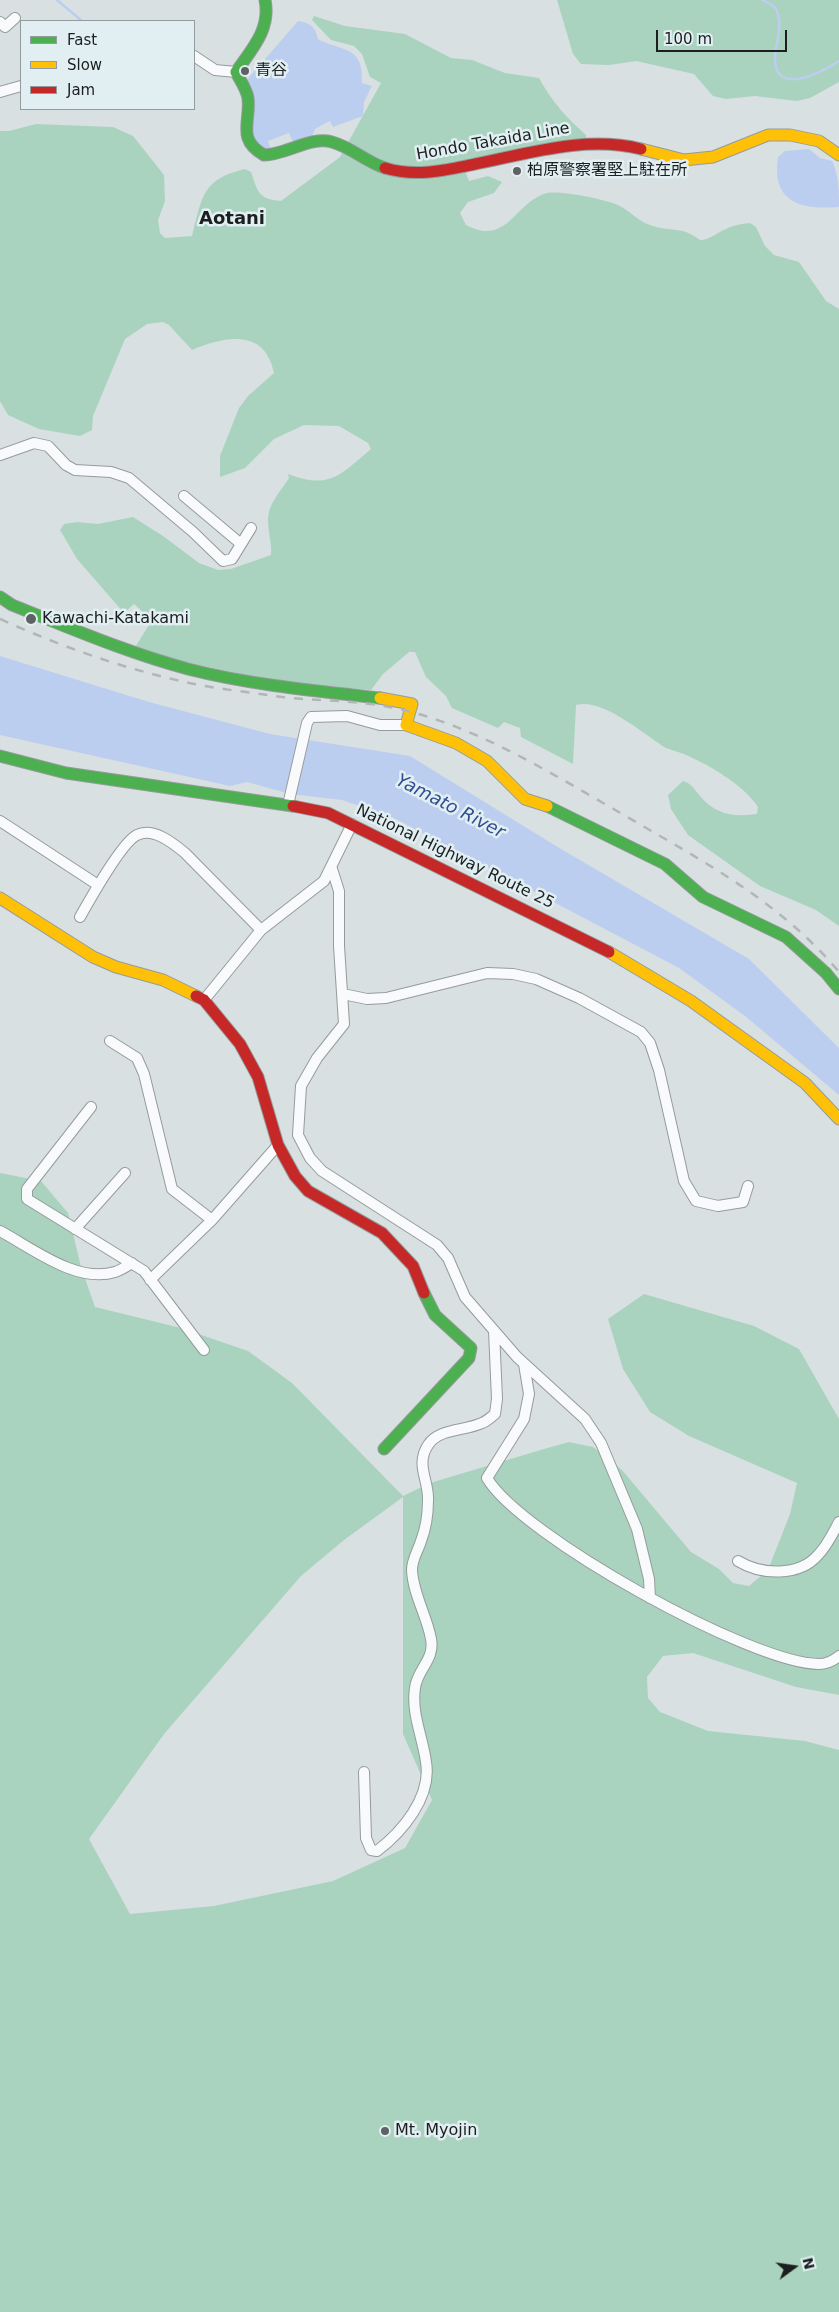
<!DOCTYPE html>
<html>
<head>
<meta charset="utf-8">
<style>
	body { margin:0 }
	#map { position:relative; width:839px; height:2312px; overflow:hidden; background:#d8e0e2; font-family:"DejaVu Sans",sans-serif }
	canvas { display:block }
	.legend { position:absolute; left:20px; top:20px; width:175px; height:90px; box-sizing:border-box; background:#e2eff2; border:1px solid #929c9e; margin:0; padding:6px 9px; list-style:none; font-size:15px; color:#1b1f20 }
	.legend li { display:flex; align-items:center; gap:10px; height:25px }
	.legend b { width:25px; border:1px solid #929c9e }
	.north { position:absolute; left:769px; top:2242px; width:50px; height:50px; -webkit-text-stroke:4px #e2eff2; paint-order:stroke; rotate:76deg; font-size:14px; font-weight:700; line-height:20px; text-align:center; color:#1b1f20 }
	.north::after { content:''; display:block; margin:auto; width:18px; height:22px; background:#1b1f20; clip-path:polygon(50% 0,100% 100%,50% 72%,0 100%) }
	.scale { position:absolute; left:656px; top:30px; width:131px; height:22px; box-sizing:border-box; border:2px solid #1b1f20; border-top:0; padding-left:6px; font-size:15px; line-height:18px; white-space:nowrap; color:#1b1f20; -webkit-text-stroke:4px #e2eff2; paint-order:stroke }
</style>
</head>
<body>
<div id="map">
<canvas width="839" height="2312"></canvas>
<ul class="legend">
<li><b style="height:6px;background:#4caf50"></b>Fast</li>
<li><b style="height:6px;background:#ffc107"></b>Slow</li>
<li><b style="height:6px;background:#c62828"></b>Jam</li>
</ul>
<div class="north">N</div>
<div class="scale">100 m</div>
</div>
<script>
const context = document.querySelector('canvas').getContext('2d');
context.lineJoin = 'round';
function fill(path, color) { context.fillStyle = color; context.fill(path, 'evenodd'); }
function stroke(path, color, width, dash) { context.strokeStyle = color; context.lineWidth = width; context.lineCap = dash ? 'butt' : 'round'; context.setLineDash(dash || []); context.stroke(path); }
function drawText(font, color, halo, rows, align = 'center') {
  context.font = font + ' "DejaVu Sans","Noto Sans JP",sans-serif'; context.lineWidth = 5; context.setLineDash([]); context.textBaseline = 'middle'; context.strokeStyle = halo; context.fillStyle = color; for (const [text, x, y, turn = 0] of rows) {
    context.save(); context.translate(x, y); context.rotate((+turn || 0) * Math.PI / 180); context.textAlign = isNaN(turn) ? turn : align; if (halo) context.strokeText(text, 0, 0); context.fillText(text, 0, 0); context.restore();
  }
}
fill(new Path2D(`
	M557 0H839V82L810 98 797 101 755 96 726 99 713 96 694 74 636 61 609 65 581 64 573 54Z
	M314 16 345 26 405 34 451 58 472 60 505 73 539 78C552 102 566 117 586 135V140L461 161 469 181 488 176 502 182 494 193 468 202 460 213 466 225C508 247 514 202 547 193 559 190 605 199 618 205 629 210 638 221 650 225 671 233 681 225 700 240 710 240 716 233 726 229 734 225 741 224 750 223L756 227 765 246 774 255 799 262 826 301 839 309V926L816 910 760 886 688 835 671 809 668 795 683 781C691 783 695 790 700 796 716 815 734 817 757 814L758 807C744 785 705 762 681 753 676 751 671 750 666 748 645 735 602 697 576 705L573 764 521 737 520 728 504 722 498 728 452 708 446 696 426 677 415 652H409L383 674 371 690 283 683 181 661 136 646 152 620 134 604 124 613 77 559 60 530 64 524 77 522 98 524 133 517 163 536 199 563 218 570 231 569 271 555C272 543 268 532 268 520 268 504 281 491 289 478L288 474C330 490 340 475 371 449L368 443 339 426 304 425 274 439 245 468 220 477V456L239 408 248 396 274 373C265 328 225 336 192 350L169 325 163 322 147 324 125 339 93 416 92 430 80 436 39 429 8 415 0 401V131H9L36 124 113 127 133 136 164 175 165 201 158 220 160 233 165 238 192 236C202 197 202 179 245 169L251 172C258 192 258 199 281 201L340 157 381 83 370 77 362 54 354 46 331 40 312 20Z
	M0 1173 41 1181 68 1213 81 1267 95 1307 181 1328 248 1351 292 1383 403 1496 430 1483 544 1449 569 1442 593 1447 622 1470 691 1552 719 1569 733 1583 749 1586 768 1570 790 1514 797 1483 689 1436 650 1412 623 1369 608 1319 644 1294 754 1326 799 1349 839 1419V1695L796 1687 693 1653 663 1656 647 1677 648 1698 660 1712 708 1731 805 1741 839 1750V2312H0ZM403 1497V1734L432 1800 405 1848 333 1881 214 1906 130 1914 89 1839 164 1734 301 1576 344 1540Z`), '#a9d3bf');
fill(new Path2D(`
	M298 21C310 23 315 26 318 39 342 52 364 45 362 83L372 86 364 102 363 116 333 127 330 121 315 129 312 136 293 142 289 133 268 141 271 151 253 142 246 81Z
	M809 149 820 158 832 161C839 176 839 190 839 207 801 210 771 203 778 157L785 151Z
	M0 656 149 702 270 734 410 756 556 846 749 959 839 1048V1095L745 1016 679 968 392 817 342 800 290 794 247 782 230 786 0 735Z`), '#bccef0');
stroke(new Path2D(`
	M57 0 82 21
	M762 0C768 3 775 5 777 11 783 27 776 42 775 57 774 98 822 72 839 61`), '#bccef0', 2.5);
const street = new Path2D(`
	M0 22 5 27 15 18
	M194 56 215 70 236 72
	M0 92 21 86
	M0 455 34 443 48 446 66 465 75 470 111 472 129 478 193 532 223 561 232 559 251 528
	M184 496 241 544
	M288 805 307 723 311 717 347 716 380 725H406
	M0 821 98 885
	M332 869 339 891V946L344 1024 317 1058 301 1086 298 1135 310 1158 322 1171 437 1245 448 1258 465 1297 517 1357 585 1419 601 1443 637 1529 649 1579 650 1598
	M80 917C89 901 122 842 137 835 153 827 173 843 185 853L261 930
	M343 994 367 999 386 998 487 973 513 974 536 979 579 998 641 1032 650 1043 659 1070 684 1181 696 1201 718 1206 743 1202 748 1186
	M204 1000 261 930 324 881 352 824
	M110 1041 137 1058 144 1074 172 1189 212 1220
	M91 1107 27 1189V1199L144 1271 204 1350
	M75 1229 125 1173
	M0 1231C32 1248 77 1284 115 1272 121 1270 127 1266 132 1263
	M150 1280 212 1220 278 1145
	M524 1364 529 1394 524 1419 487 1478C520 1535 752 1664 819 1664 827 1664 833 1661 839 1656
	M738 1561C761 1575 799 1577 818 1555 827 1546 833 1533 839 1522
	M364 1772 366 1838 371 1850 377 1851C402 1832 432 1797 426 1762 423 1738 411 1713 415 1688 417 1669 435 1660 431 1639 427 1616 413 1594 412 1570 412 1559 418 1551 421 1541 426 1528 428 1513 428 1500 429 1480 415 1465 428 1445 439 1428 465 1431 482 1423 487 1421 491 1417 495 1414L497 1399 494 1331`);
const fast = new Path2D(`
	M265 0C271 29 252 49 236 72 240 80 247 90 248 98 251 122 236 139 264 155 286 155 310 136 332 142 351 147 366 162 385 168
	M0 597 12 605C70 628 128 653 188 669 251 685 316 691 380 698
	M0 756 66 773 293 806
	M547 806 665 864 703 897 786 937 826 973 839 989
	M384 1449 469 1358 471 1348 435 1315 424 1293`);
const slow = new Path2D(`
	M641 149 684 160 713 157 768 135H790L819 141 839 155
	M380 698 412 704 406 725 456 743 487 761 525 799 547 806
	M0 898 93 957 116 967 163 980 196 996
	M609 952 691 1001 805 1083 839 1119`);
const jam = new Path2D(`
	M385 168C415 177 441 171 471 165 527 154 585 135 641 149
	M293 806 328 813 609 952
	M196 996 204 1000 240 1044 258 1077 278 1145 295 1176 308 1191 382 1233 413 1266 424 1293`);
stroke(street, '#959b9c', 12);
stroke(fast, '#959b9c', 13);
stroke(slow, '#959b9c', 13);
stroke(jam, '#959b9c', 13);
stroke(street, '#f9fafb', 10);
stroke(fast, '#4caf50', 11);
stroke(slow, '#ffc107', 11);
stroke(jam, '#c62828', 11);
stroke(new Path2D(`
	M0 619C58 645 118 667 181 681 214 689 249 692 282 697 317 701 354 700 389 707 467 721 549 772 617 811 697 858 779 900 839 972`), '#b3b6b6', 2.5, [9, 9]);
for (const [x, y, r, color] of [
	[245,71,5,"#5d6364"],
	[517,171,5,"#5d6364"],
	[31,619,6,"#5d6364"],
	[385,2131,5,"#5d6364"]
]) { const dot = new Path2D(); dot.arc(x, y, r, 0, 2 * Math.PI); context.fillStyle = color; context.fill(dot); stroke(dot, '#e2eff2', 2); }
drawText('16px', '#1b1f20', '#e2eff2', [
	["青谷",255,71],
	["柏原警察署堅上駐在所",527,171],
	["Kawachi-Katakami",42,619],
	["Mt. Myojin",395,2131]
], 'left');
drawText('16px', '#1b1f20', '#e2eff2', [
	["Hondo Takaida Line",493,142,-10],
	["National Highway Route 25",455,857,26]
]);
drawText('bold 18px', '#1b1f20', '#e2eff2', [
	["Aotani",232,219]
]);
drawText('italic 18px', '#314d93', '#e2eff2', [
	["Yamato River",450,807,27]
]);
</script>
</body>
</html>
